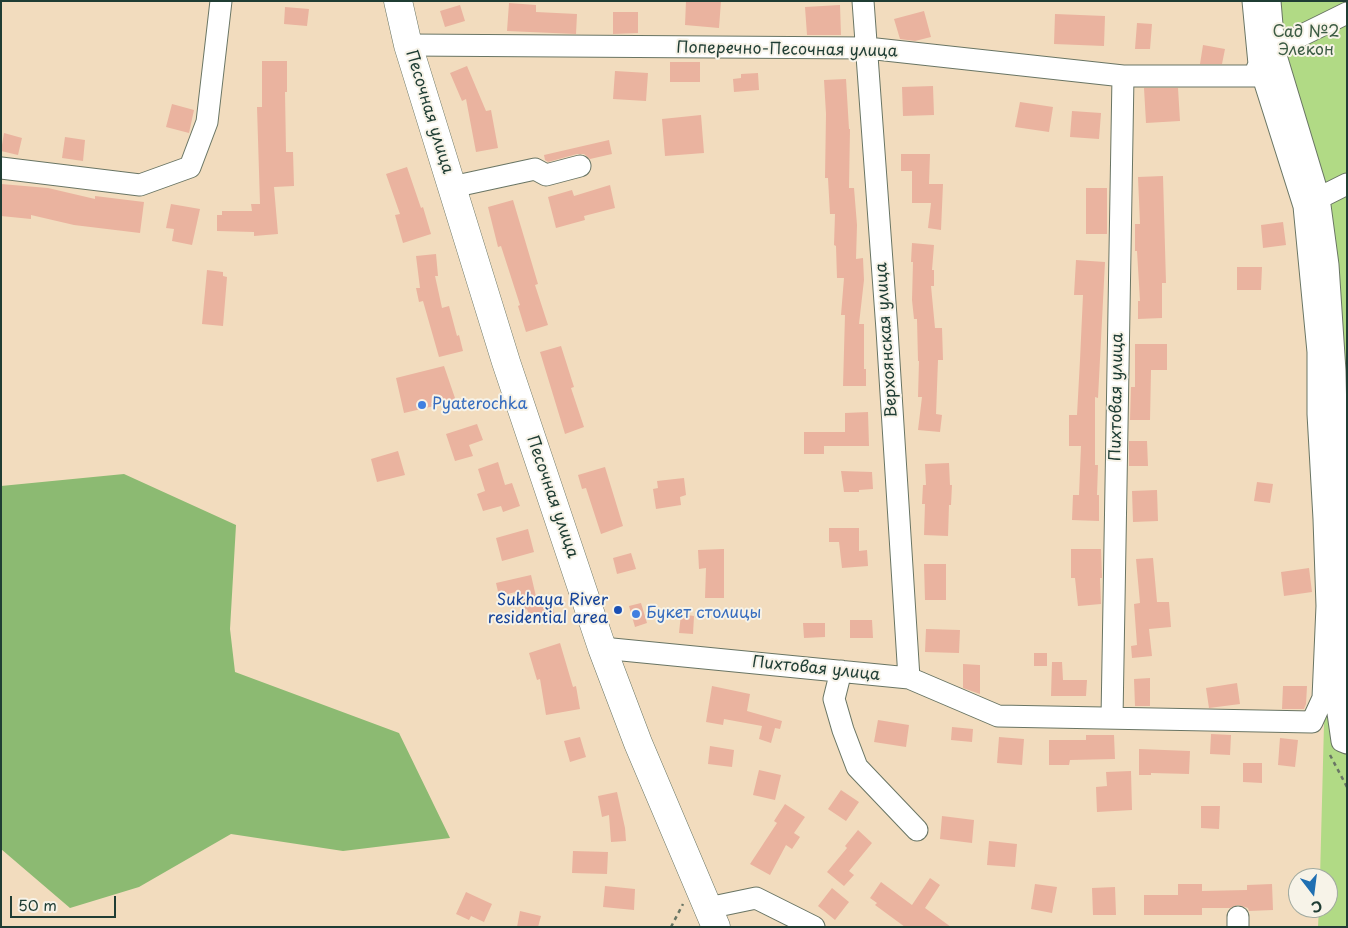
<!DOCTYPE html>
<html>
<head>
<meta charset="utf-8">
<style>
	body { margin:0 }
	#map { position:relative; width:1348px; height:928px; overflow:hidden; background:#f2dcbe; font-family:"Playpen Sans",sans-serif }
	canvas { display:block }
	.frame { position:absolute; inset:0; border:2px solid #1f3d34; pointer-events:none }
	.north { position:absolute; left:1288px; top:868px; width:50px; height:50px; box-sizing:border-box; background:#f7f3e8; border:1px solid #a1aaa0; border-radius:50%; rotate:165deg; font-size:14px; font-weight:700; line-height:20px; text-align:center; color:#1f3d34 }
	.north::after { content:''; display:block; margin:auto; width:18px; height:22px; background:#1f6fb2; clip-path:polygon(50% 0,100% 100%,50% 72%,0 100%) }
	.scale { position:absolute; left:10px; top:896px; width:106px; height:22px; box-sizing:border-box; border:2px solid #1f3d34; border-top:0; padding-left:6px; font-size:15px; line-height:18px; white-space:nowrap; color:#1f3d34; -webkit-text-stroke:4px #f7f3e8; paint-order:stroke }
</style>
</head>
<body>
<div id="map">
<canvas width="1348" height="928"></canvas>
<div class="frame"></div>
<div class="north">С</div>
<div class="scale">50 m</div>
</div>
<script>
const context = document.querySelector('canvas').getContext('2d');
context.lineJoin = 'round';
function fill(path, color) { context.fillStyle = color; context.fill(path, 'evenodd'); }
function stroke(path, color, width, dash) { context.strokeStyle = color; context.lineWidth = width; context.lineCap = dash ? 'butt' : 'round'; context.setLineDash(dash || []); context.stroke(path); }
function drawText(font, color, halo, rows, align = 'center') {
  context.font = font + ' "Playpen Sans",sans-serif'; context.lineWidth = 4; context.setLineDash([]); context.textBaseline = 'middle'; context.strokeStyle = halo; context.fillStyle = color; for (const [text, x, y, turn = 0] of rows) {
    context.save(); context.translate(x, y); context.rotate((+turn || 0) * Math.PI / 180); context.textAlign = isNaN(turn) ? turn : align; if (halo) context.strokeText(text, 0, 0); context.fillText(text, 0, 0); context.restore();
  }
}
fill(new Path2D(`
	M1257 1H1347V927H1318L1319 908H1328V878H1320L1324 724 1332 632 1328 348Z`), '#b1da85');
fill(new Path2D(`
	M124 474 236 525 230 629 235 672 399 733 450 838 343 851 231 834 139 887 70 908 1 849V486Z`), '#8cba72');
fill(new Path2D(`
	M686 1H721L719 28 685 25Z
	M509 3 536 5V12L577 14 576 34 507 31Z
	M460 5 465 21 445 27 440 11Z
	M840 5 841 35H807L805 7Z
	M285 7 309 9 307 26 284 24Z
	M924 11 931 37 915 41 900 39 894 19Z
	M613 12H638V33L613 34Z
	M1055 14 1105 16 1104 46 1054 44Z
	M1137 23 1152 24 1150 49H1135Z
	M1203 45 1225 49 1222 64H1200Z
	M262 61H287V92H285L286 152H293L294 186 274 187 278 234 254 236V232L217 231V215H222V211H252L251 204H260L257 107H262Z
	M670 62H700V82H670Z
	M467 66 486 111 491 110 498 148 476 152 466 99 462 101 450 73Z
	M615 71 648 73 646 101 613 99Z
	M758 73 759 90 734 92 733 79 741 78V74Z
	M846 79 849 129H850L849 188H854L857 225 856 259 863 258 864 280 859 324H864V369H866V386H843L845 315H841L844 278H837L836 246 834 245 835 214H830L828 178H825L826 114 824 80Z
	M933 86 934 115 903 116 902 87Z
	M1144 88H1178L1180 121 1146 123Z
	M1020 102 1053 107 1049 132 1015 127Z
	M172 104 194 110 189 133 166 127Z
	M1072 111 1101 113 1099 139 1070 137Z
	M701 115 704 153 665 156 662 119Z
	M4 133 22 138 18 155 1 151Z
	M65 137 85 140 83 161 62 158Z
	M609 140 612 154 590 159 584 154H577L548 162 545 160 544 155Z
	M901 154H930L929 184H943L941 230 928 228 931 203H912V171H901Z
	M407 167 421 208 423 207 431 234 403 243 395 215 400 214 386 174Z
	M1163 176 1166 283H1162V318L1138 319V301H1140L1137 251H1135V224H1140L1138 177Z
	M1 184 48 188 95 199V196L144 202 140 233 74 225 31 215V219L1 216Z
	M610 185 615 208 584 216 585 220 556 228 548 197 572 190 574 196Z
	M1086 188H1107V234H1086Z
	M513 200 538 284 535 285 548 325 526 332 518 306 520 305 501 246 498 247 488 207Z
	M171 204 200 209 192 245 172 241 174 229 166 228Z
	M1283 222 1286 245 1263 248 1261 225Z
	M912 243 934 245 932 270H934V286H931L935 328H942L943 360H938L936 414 942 415 940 432 918 430 922 397H918L919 361H918L917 319H914L912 300 913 262H911Z
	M436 254 438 276H435L442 308 449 306 457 336 459 335 463 351 439 357 423 301 419 302 416 288H420L416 256Z
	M1076 260 1105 262 1098 398 1095 397V465H1098L1097 495H1099V521L1072 520 1073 495H1079L1081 446H1069V415H1077L1080 360 1083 295H1074Z
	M1237 267H1262L1261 290H1237Z
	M207 270 223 272V276L227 277 223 326 202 324Z
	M1135 344H1167V370H1151L1150 420H1130L1131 387H1135Z
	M561 346 574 387 571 388 584 427 565 434 540 352Z
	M444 366 456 401 404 413 396 378Z
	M868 412 869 446H824V454H804V432H845V413Z
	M477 424 483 440 469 445 473 456 455 461 446 434Z
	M1129 441H1147L1148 466H1129Z
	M398 451 405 475 377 482 371 459Z
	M498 462 505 485 512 483 520 506 503 512 501 506 483 511 477 494 485 491 478 469Z
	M949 463 950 485H952L951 505H949L948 536 924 535 925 504H922L923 485H926L925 464Z
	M605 467 623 526 601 534 586 488 582 489 578 475Z
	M841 471 872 472 873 489 859 490V492H844Z
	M684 478 686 495 680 497 681 505 656 509 653 489 658 488 657 481Z
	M1257 482 1273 484 1270 503 1254 501Z
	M1157 490 1158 521 1133 522 1132 491Z
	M829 528H859V551L867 550 868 566 842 568 839 542H829Z
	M528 529 534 552 502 561 496 538Z
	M724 549V598H705L706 568 699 569 698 550Z
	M1071 549H1101L1102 578H1100L1101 604 1078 606 1075 578H1071Z
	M631 553 636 569 617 574 613 558Z
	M1153 558 1157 602H1169L1171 627 1149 629 1152 656 1132 658 1131 646 1137 645 1134 604 1140 603 1136 559Z
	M924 564H946V600H925Z
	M1309 568 1312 592 1284 596 1281 572Z
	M531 575 537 601 550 597 555 616 534 621 532 614 529 615 527 609 525 610 520 591 499 596 496 583Z
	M641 603 647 623 635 627 629 606Z
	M681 614 694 616 693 634 679 633Z
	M850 620H872L873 638H850Z
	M803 623H825V637L804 638Z
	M926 629 960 630 959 653 925 652Z
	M560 643 573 687 576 686 580 709 546 715 540 679 537 680 529 653Z
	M1034 653H1047V666H1034Z
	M1052 662H1062L1063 680H1087L1086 696H1051Z
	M963 664 980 665V694L963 688Z
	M1150 678V706H1135L1134 679Z
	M1237 683 1240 704 1209 708 1206 688Z
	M712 686 750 694 747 711 782 721 780 729 775 728 771 743 759 739 762 726 724 719 723 725 706 722Z
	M1283 686H1307L1306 704 1304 709H1282Z
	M878 720 909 725 906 747 874 742Z
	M952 727 973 729 972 742 951 740Z
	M1211 734 1231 735 1230 755 1210 754Z
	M1086 735H1114L1115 759 1070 760 1069 765H1049V740H1086Z
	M580 737 586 757 570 762 564 741Z
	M999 737 1024 739 1022 765 997 763Z
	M1280 738 1298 740 1295 767 1278 765Z
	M710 746 734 750 732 767 708 764Z
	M1139 749 1190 751 1189 774 1151 773V775H1139Z
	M1243 763H1262V783L1243 782Z
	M759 770 781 775 775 800 753 795Z
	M1131 771 1132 810 1097 812 1096 787 1107 786 1106 772Z
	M841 790 859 802 846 821 828 809Z
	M617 792 625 828 626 841 611 842 609 815 602 817 598 796Z
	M785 804 805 817 794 833 800 837 792 849 786 845 770 875 750 864 777 823 774 821Z
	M1201 806H1220L1219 829 1201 828Z
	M942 816 974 820 972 843 940 839Z
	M858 830 872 843 849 871 854 875 844 886 827 872 847 848 845 846Z
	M989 841 1017 844 1015 867 987 865Z
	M573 851 608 852 607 874 572 873Z
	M930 878 940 885 925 908 951 927H905L875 905 877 903 870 898 881 882 912 905Z
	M1035 884 1057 887 1052 913 1031 909Z
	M1178 884H1202V891L1247 890V885L1272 884 1273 910 1249 911 1248 908 1238 905 1230 908H1202V915H1144V895H1178Z
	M605 886 635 889 634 910 603 907Z
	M1115 887 1116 915H1093L1092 888Z
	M832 888 849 902 835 920 818 906Z
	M466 892 492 904 484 922 471 916 469 920 456 914Z
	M520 911 541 916 538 927H517Z`), '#eab39f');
const minor = new Path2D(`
	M863 1 887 330 909 678
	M1270 1 1274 49 1347 13
	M408 45 867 48 1123 76H1254L1259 64 1274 49 1319 198 1347 184
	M1 168 140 185 190 167 207 122 221 1
	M452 187 535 169 546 175 580 166
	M1319 198 1328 265 1335 371 1337 466 1344 514 1338 713 1342 741 1347 743
	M602 648 909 678 998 716 1312 722 1323 698 1327 606 1324 519 1318 414V352L1304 206 1259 64 1253 1
	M841 671 834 699 843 730 857 767 917 830
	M1112 718 1123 76
	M708 908 756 898 814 927
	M1238 917V927`);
const major = new Path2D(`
	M398 1 408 45 506 362 602 648 638 743 716 927`);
stroke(minor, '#697564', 23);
stroke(major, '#697564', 29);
stroke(new Path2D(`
	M1330 755 1347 787
	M671 927 683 904`), '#697564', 2.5, [4, 4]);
stroke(minor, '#fff', 21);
stroke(major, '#fff', 28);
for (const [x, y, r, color] of [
	[422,405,5,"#3f7fe0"],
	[618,610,5,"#1a4fb4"],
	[636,614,5,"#3f7fe0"]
]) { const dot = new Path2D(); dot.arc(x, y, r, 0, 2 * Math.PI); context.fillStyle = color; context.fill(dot); stroke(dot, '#f7f3e8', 2); }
drawText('16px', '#3c5c44', '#f7f3e8', [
	["Сад №2",1306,33],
	["Элекон",1306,51]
]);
drawText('16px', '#1f3d34', '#f7f3e8', [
	["Поперечно-Песочная улица",787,50,1],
	["Песочная улица",429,112,73],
	["Верхоянская улица",887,340,-94],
	["Пихтовая улица",1117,397,-89],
	["Песочная улица",552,497,71],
	["Пихтовая улица",816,669,6]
]);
drawText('16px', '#366cbe', '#f7f3e8', [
	["Pyaterochka",432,405],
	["Букет столицы",646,614]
], 'left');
drawText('16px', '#164399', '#f7f3e8', [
	["Sukhaya River",608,601],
	["residential area",608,619]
], 'right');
</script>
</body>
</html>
